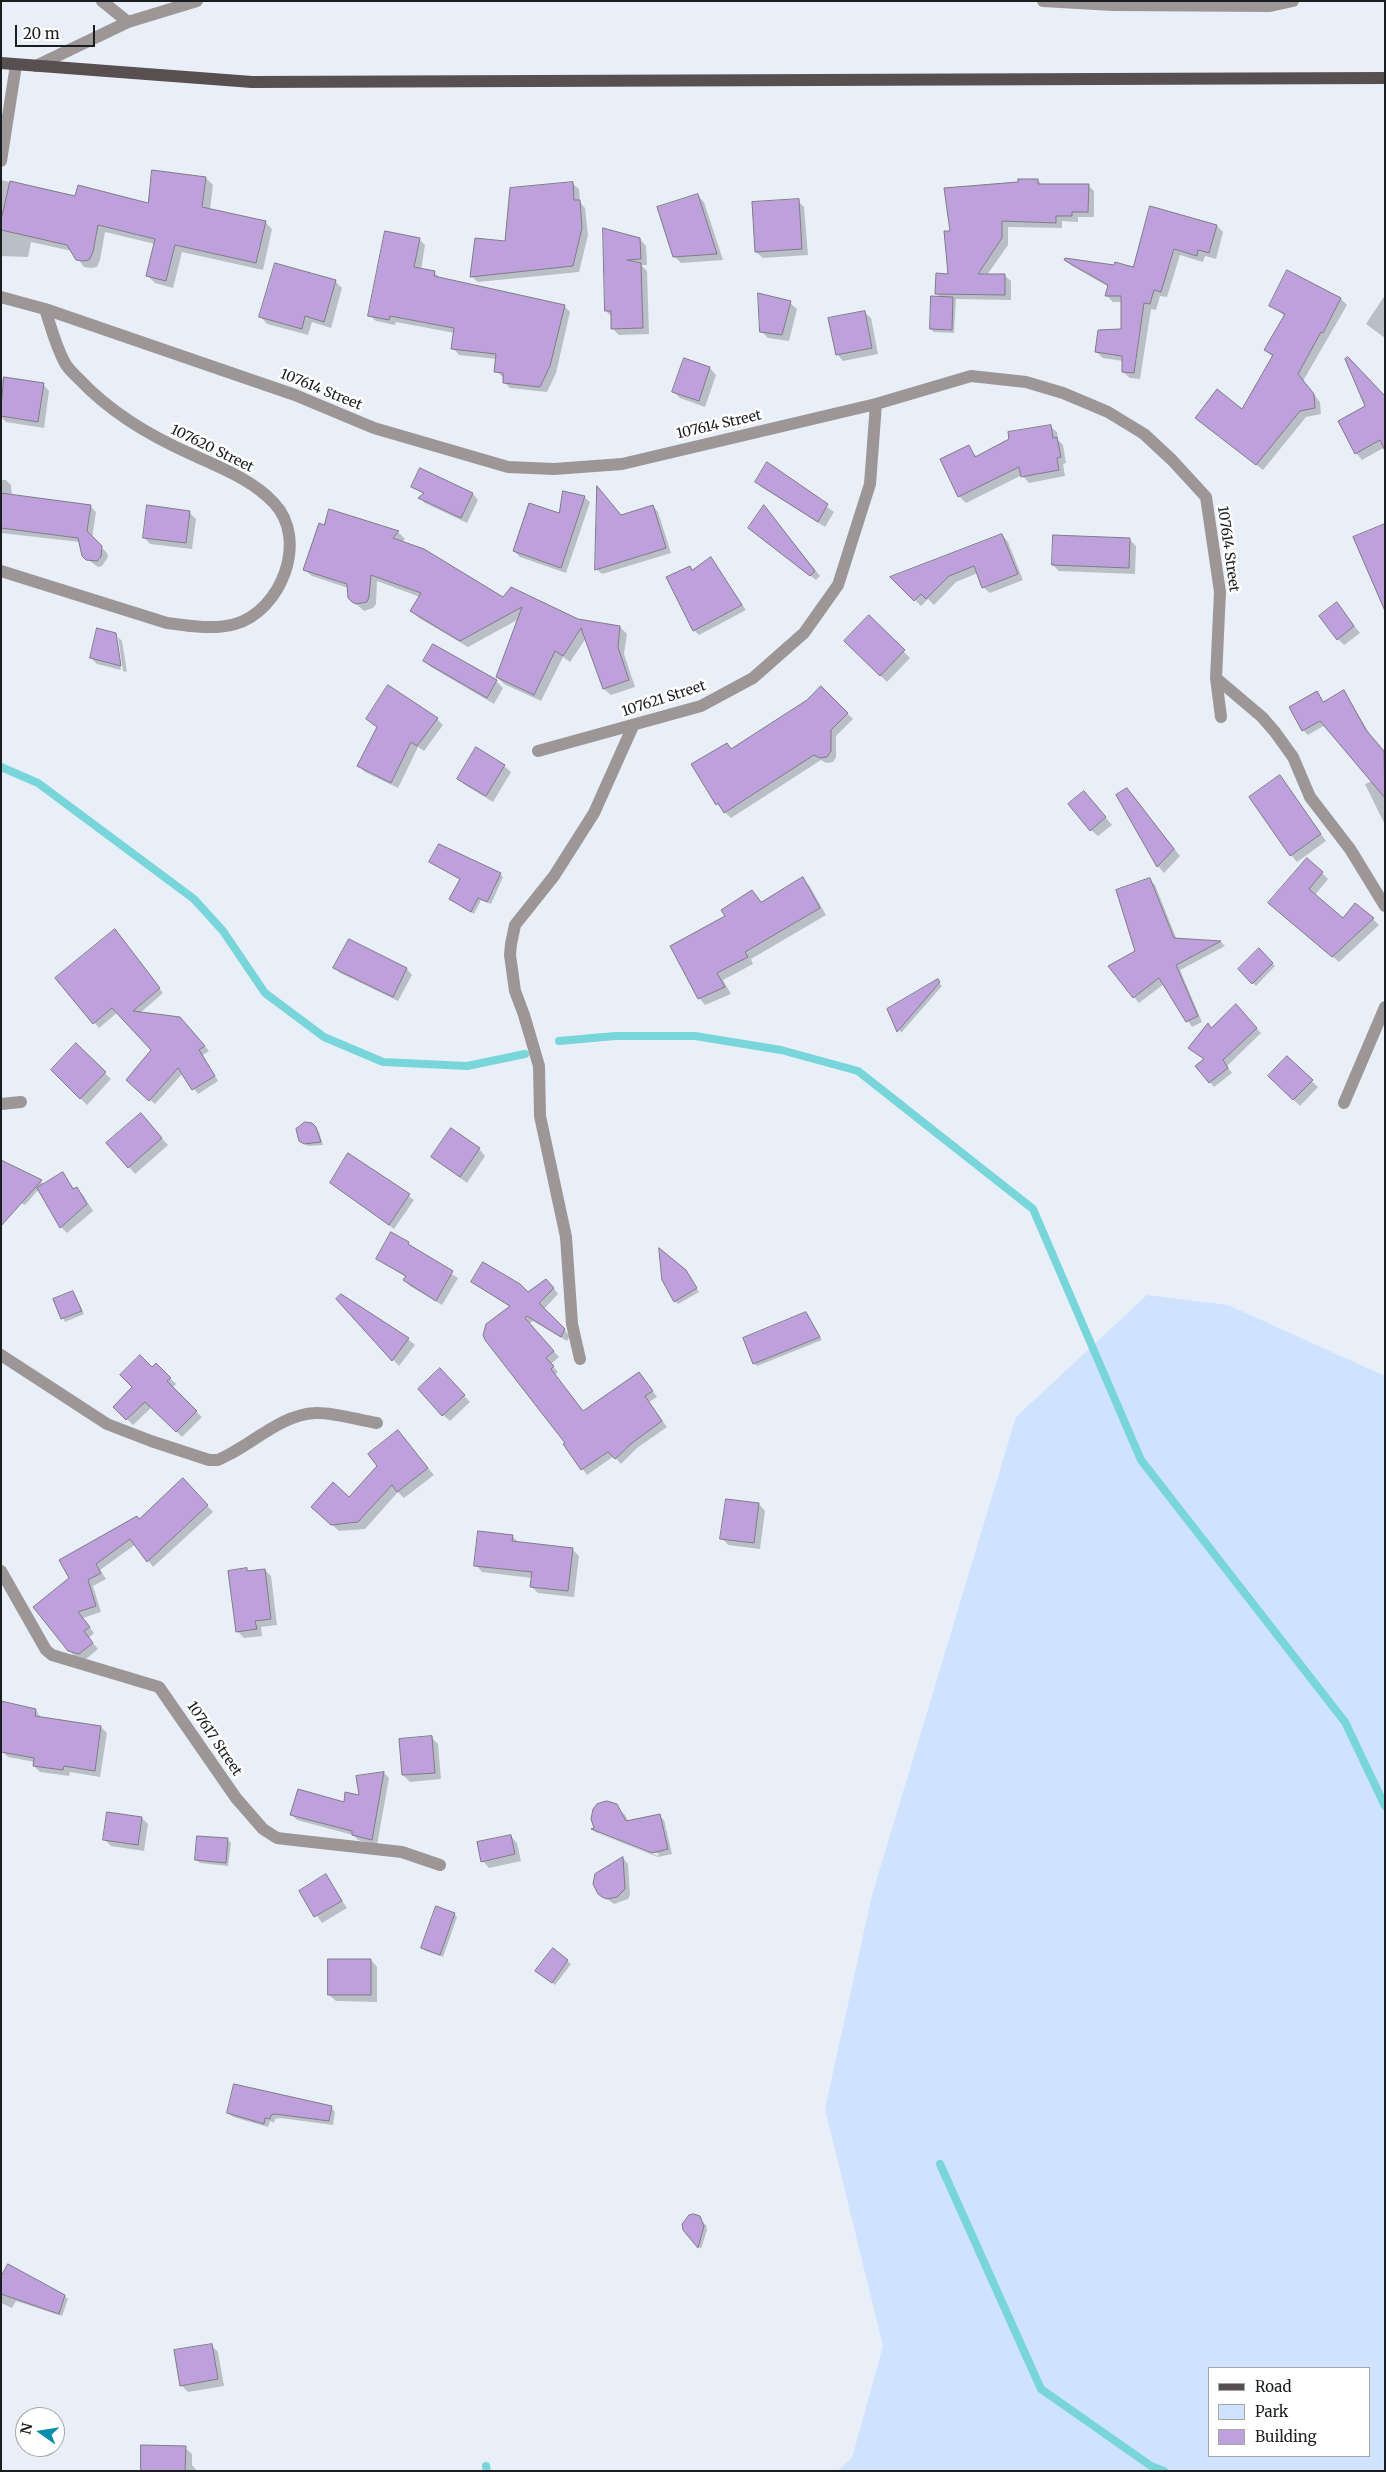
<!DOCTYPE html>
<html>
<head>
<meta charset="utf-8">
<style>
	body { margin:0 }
	#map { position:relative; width:1386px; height:2472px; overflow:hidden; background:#e9eff9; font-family:Merriweather,serif }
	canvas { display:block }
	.frame { position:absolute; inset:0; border:2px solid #1b1e21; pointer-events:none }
	.legend { position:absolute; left:1208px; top:2367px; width:162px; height:90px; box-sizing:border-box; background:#fff; border:1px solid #a4a5a6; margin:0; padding:6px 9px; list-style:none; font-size:15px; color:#1b1e21 }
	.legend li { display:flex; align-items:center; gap:10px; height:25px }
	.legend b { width:25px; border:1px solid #a4a5a6 }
	.north { position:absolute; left:15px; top:2407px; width:50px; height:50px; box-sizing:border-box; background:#fff; border:1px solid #a4a5a6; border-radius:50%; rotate:283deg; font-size:14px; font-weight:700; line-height:20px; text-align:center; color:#1b1e21 }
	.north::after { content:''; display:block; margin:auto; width:18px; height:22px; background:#058eac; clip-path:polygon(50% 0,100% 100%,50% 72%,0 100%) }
	.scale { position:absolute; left:15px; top:25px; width:80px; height:22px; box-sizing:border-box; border:2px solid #1b1e21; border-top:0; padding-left:6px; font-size:15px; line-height:18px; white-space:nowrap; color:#1b1e21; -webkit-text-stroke:4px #fff; paint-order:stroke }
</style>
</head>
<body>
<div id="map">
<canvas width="1386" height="2472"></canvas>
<div class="frame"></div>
<ul class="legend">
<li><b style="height:6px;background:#584f50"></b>Road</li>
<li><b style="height:14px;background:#cfe2fe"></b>Park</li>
<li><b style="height:14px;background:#bda0dc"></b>Building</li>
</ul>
<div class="north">N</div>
<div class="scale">20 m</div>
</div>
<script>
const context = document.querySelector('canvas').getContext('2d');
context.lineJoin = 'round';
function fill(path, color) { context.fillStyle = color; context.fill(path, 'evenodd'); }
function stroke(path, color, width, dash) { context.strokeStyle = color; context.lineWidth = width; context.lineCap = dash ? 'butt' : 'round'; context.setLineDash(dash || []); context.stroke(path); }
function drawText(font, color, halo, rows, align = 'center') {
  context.font = font + ' Merriweather,serif'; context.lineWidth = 5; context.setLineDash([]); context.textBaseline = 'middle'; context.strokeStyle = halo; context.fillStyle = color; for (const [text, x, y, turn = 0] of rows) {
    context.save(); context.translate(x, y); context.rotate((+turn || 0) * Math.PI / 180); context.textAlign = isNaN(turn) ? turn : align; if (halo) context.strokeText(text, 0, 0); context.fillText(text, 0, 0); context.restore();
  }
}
fill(new Path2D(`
	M1147 1295 1228 1305 1385 1376V2471H837L852 2458 883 2346 825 2109 872 1895 1016 1417ZM1210 2368H1370V2456H1210Z`), '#cfe2fe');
fill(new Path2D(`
	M206 178 213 185 210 210 265 222 272 229 263 270 182 252 173 288 155 283 148 276 155 244 105 232 100 260 97 267 91 268 84 267 72 251 31 242 28 257 1 256V180L76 198 149 205Z
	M1038 180 1042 185H1088L1094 191V217H1078V222L1062 221V228L1008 227V245L987 275 1005 276 1011 281V300L956 299 954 333 934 332 931 329 940 297 936 293 949 275 951 232Z
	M572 183 579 189 580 202 585 208 588 235 579 272 478 282 471 276Z
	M698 196 704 202 723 260 681 263 674 256Z
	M798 201 804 207 808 255 763 258 756 252Z
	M1151 207 1217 226 1223 232 1216 259 1205 256 1203 262 1180 255 1167 297 1160 296 1156 310 1151 309 1140 379 1130 378 1123 372V361L1103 358 1096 352 1123 331 1122 302H1113L1107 296 1109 287 1072 266 1065 260 1134 269Z
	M604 229 640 239 646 246 647 265H641L647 271 649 334 619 335 612 328V317L606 311Z
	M419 239 425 245 421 270 434 272 440 278 564 306 570 312 556 373 547 392 510 388 504 382V378L496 371 497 359 459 355 453 348 455 333 396 322 395 325 376 321 369 315Z
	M335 281 342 288 331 328 312 322 308 335 267 324 261 317Z
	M1385 295V338L1366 324Z
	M1341 299 1347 305 1303 381 1320 402 1321 414 1306 417 1263 470 1203 423 1243 411 1273 357 1265 350 1285 316 1270 305Z
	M790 303 797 309 789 341 768 338 761 331Z
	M864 312 871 318 878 354 843 361 837 354Z
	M685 360 710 368 716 375 705 407 680 398 674 392Z
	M1 379 43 384 49 391 44 428 6 422 1 417Z
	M1384 397 1385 447 1362 460 1356 453Z
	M1050 426 1057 432 1058 440 1063 445 1066 463 1063 464 1065 476 1029 483 1022 475 966 503 959 496 968 447 977 457Z
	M421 470 473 494 478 500 467 523 425 503 420 498 424 494 413 486Z
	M1 480H6L11 485 12 496 90 506 96 512 92 538 107 553 108 557 102 566 98 567 83 556 80 542 1 533Z
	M756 482 801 488 834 512 825 527 763 488Z
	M584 497 590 502 566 573 520 557 514 551Z
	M653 506 658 512 671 553 602 574 596 569 622 516Z
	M765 507 820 576 816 580 755 533Z
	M330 511 399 533 405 539 402 542 504 598 578 620 620 627 627 634 624 654 635 687 611 695 604 689 586 638 570 662 563 657 541 701 504 684 497 677 519 619 468 647 419 618 412 611 420 597 377 581 376 604 373 608 364 611 349 597 348 588 312 576 305 570Z
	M189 512 196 519 192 549 150 544 144 537Z
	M1002 535 1008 542 1023 580 990 593 983 587 978 573 956 582 934 605 928 599 921 606 893 578Z
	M1130 540 1136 546 1135 574 1059 571 1053 565Z
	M711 559 746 610 699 635 694 630 689 567 693 571Z
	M1336 603 1360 633 1344 645 1338 639Z
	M869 617 910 658 887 682 846 641Z
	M115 634 122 641 127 672 123 671 118 637H115L121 670 97 664 91 658Z
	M433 646 496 681 503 688 494 704 431 667 424 661Z
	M821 687 853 719 836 736V757L833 762 826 763 821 760 731 818 717 804 727 744 732 749 808 701Z
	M1344 691 1371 736 1385 753V825L1365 784 1372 781 1325 725 1308 735 1303 730 1316 693 1324 703Z
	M368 719H437L443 725 424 751 418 747 398 788 365 772 359 766 378 728Z
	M504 766 511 772 493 802 465 785 459 779Z
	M1280 777 1326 841 1297 862 1291 855Z
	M1084 792 1112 825 1098 836 1091 830Z
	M1118 795 1133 796 1180 856 1164 873 1158 866Z
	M431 862 500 874 503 877 491 904 481 900 474 914 451 899 461 880Z
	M1322 873 1328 879 1315 895 1343 920 1373 919 1379 925 1339 962 1276 909Z
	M802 879 809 885 826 915 751 959 753 964 723 980 731 994 705 1005 699 998 727 917 752 891 762 903Z
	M1150 880 1155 885 1177 940 1221 942 1225 946 1180 970 1202 1022 1192 1027 1164 984 1139 1003 1110 967 1137 951Z
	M119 935 163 993 140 1013 185 1023 209 1051 203 1055 218 1081 198 1094 183 1073 155 1104 132 1084 153 1050 118 1012 99 1028 57 978Z
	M349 941 407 969 412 975 398 1001 340 973 335 968Z
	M1259 950 1275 966 1256 986 1240 969Z
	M937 981 942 986 901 1033 889 1009Z
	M1236 1006 1261 1033 1227 1066 1232 1073 1214 1087 1210 1082 1205 1060 1189 1048Z
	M76 1045 111 1079 87 1105 52 1070Z
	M1287 1058 1318 1087 1300 1106 1270 1076Z
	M147 1122 168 1145 135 1174 108 1143Z
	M311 1124 319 1132 323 1145 308 1146 300 1140Z
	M479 1149 485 1156 467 1183 432 1157Z
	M349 1155 414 1200 394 1229 331 1183Z
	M5 1163 45 1184 63 1174 75 1190 77 1188 83 1195 93 1211 67 1233 61 1227 39 1189 25 1205 1 1194Z
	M408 1243 413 1249 458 1278 442 1305 410 1286 404 1280 406 1277 377 1259Z
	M685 1271 699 1292 678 1304 675 1301Z
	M472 1282 528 1294 552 1286 558 1294 544 1309 570 1336 567 1341 533 1321 529 1324 559 1357 551 1364 558 1372 555 1375 584 1412 639 1373 657 1397 649 1402 667 1427 637 1448 621 1464 614 1456 587 1475 565 1445 567 1443 510 1307Z
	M73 1292 84 1314 65 1322 55 1300Z
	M338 1299 408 1339 415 1345 399 1366Z
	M806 1314 822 1340 757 1366 754 1363Z
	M156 1365 176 1384 172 1388 202 1417 182 1437 152 1407 133 1425 115 1407Z
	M446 1376 470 1402 450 1421 443 1415Z
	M398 1432 434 1475 404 1498 398 1492 365 1529 339 1531 319 1513 349 1499 378 1466Z
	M189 1486 213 1512 153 1567 136 1544 100 1570 106 1579 93 1586 101 1612 83 1618 94 1633 89 1638 98 1649 85 1660 75 1657 34 1608 140 1520Z
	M759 1504 765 1511 760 1549 728 1545 722 1538Z
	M512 1536 519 1543 572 1549 579 1556 574 1597 538 1593 531 1586 532 1578 482 1572 476 1565Z
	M265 1570 271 1576 277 1625 261 1627 262 1636 244 1638 237 1631 230 1572Z
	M36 1710 41 1718 101 1727 107 1733 100 1777 70 1772 69 1776 40 1772 34 1766 35 1762 8 1757 2 1751Z
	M431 1737 438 1744 441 1779 410 1782 403 1775 400 1740Z
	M384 1773 389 1778 377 1845 358 1840 353 1835 297 1820 292 1815 345 1804 360 1796Z
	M612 1803 625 1815 629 1822 659 1816 664 1820 672 1854 658 1857 597 1833 593 1830ZM598 1830 659 1854 658 1856 598 1833Z
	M142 1818 148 1824 144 1851 111 1846 104 1839Z
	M511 1836 517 1843 521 1861 489 1868 483 1861Z
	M228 1840 231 1843 228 1866 200 1863 197 1860Z
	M623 1858 628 1864 630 1895 628 1899 614 1904 599 1893 595 1879 600 1870Z
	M326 1876 347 1908 322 1923 300 1891Z
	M454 1914 457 1917 443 1957 426 1951 423 1948Z
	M553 1950 571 1964 555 1985 540 1974Z
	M371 1960 377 1967V2002L336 2001 329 1995Z
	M331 2107 335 2112 333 2125 281 2118 275 2119 274 2123 270 2121 268 2127 233 2117 228 2113Z
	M694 2215 706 2225 707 2230 701 2249 685 2229Z
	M1 2280 65 2296 68 2299 62 2316 16 2301 12 2308 1 2303Z
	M211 2345 218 2352 224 2386 188 2392 181 2385Z
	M185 2448 192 2454V2465L197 2471H142Z`), '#0003');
stroke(new Path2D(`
	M1 767 38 783 194 899 223 931 265 993 324 1037 383 1062 467 1066 525 1054
	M559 1041 615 1036H695L781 1050 858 1071 1033 1209 1141 1460 1345 1722 1385 1806
	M940 2164 1041 2389 1151 2466 1164 2471
	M486 2466 487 2471`), '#78d6db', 8);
const building = new Path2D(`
	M152 170 206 177 202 207 266 221 256 263 175 245 166 281 146 276 155 239 98 225 93 252 89 260 83 261 76 260 67 245 1 230V220L10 181 75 196 78 185 148 203Z
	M1018 179H1038V184H1089L1088 212H1072V216H1056V223L1002 221V238L978 274H1005V295L935 294 936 273 948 274 944 231H950L944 188 1018 182Z
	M573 182 574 200H580L582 228 573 266 470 277 475 238 505 241 510 188Z
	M698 194 717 254 673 257 657 207Z
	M799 199 802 249 755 252 752 202Z
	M1150 206 1217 225 1209 253 1198 250 1197 256 1174 249 1161 292 1154 290 1150 304 1144 303 1134 373 1122 372V356L1095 352 1098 330 1121 329V296H1105L1108 285 1064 260 1065 258 1114 265 1115 262 1133 267Z
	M603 228 640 238 641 259 627 260 641 263 643 328 611 329V311H605Z
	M385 231 420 238 414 267 435 271 434 276 565 305 550 366 540 387 503 383V373L494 372 496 354 451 349 454 328 390 316 389 320 368 316Z
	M275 263 336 280 324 322 305 316 302 329 259 317Z
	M1287 270 1341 298 1323 333 1321 332 1298 374 1314 394 1315 408 1300 411 1256 465 1195 418 1217 389 1242 409 1273 355 1264 350 1285 314 1269 306Z
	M758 293 791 301 782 335 760 332Z
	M931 296 953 297 952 330 930 329Z
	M865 311 872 348 836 355 828 318Z
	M1348 357 1385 396V451L1380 440 1355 454 1338 421 1365 406 1345 359Z
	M684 358 710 367 699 401 672 392Z
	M4 377 44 383 38 422 1 416Z
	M1051 425 1053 438 1057 437 1061 457 1057 458 1059 470 1021 477 1019 467 958 497 940 459 969 445 975 457 1009 439 1008 432Z
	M767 462 828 504 818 522 755 482Z
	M420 468 473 493 461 518 418 498 424 493 411 487Z
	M597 486 621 515 653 505 666 548 595 570Z
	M563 491 585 496 561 568 513 551 529 503 559 513Z
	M1 493 91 505 87 531 102 546 101 557 97 561 86 560 82 556 78 538 1 528Z
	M147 505 190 511 186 543 143 538Z
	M764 505 815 571 810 576 748 528Z
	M329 509 399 531 393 538 424 549 503 597 511 587 578 619 620 626 618 647 629 680 603 689 581 628 563 656 555 651 534 695 496 677 522 607 460 641 410 611 421 593 371 575 369 597 367 602 356 604 352 602 348 598 347 584 303 570 319 523 324 525Z
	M1385 524V611L1353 537Z
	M1002 534 1018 574 982 588 974 566 949 576 926 599 921 594 914 601 890 577Z
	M1053 535 1130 538 1129 568 1052 565Z
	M711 557 742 605 693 631 666 577 690 566 692 570Z
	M1337 602 1354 626 1337 640 1319 616Z
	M869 615 905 650 880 676 844 641Z
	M97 628 116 633 121 666 90 658Z
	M433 644 497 680 487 698 423 661Z
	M388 685 438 718 417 746 411 742 391 783 357 766 377 727 366 719Z
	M821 686 848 713 831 730V751L827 757 820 758 814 755 724 813 718 803 716 805 691 764 727 743 731 749 807 700Z
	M1344 690 1366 730 1384 751 1385 798 1320 721 1302 731 1289 707 1317 691 1323 702Z
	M476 747 505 765 486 796 457 779Z
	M1280 775 1321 834 1290 856 1249 797Z
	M1127 788 1174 849 1157 867 1116 795Z
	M1084 791 1106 817 1090 831 1068 804Z
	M439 844 501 873 487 902 478 898 471 912 449 899 460 879 429 862Z
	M1307 858 1323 872 1309 889 1343 918 1355 903 1374 918 1332 957 1268 903Z
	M803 877 820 908 745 952 748 957 717 973 725 987 698 999 670 946 725 916 721 910 752 890 761 902Z
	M1150 878 1174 938 1221 941 1176 965 1198 1016 1186 1022 1159 978 1133 998 1108 966 1135 951 1116 890Z
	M115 929 160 988 133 1011 180 1017 205 1046 199 1050 215 1076 192 1090 178 1068 149 1101 126 1080 151 1050 112 1008 93 1024 55 978Z
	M349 939 407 968 393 997 333 968Z
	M1259 948 1273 963 1252 984 1238 969Z
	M938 979 940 982 897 1032 887 1009Z
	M1236 1004 1257 1028 1223 1060 1228 1068 1209 1083 1195 1066 1204 1059 1188 1048 1208 1023 1211 1028Z
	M76 1043 106 1072 80 1099 51 1070Z
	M1287 1056 1313 1080 1293 1100 1268 1076Z
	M141 1113 162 1138 128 1168 106 1143Z
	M305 1122 312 1123 316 1127 321 1142 304 1144 299 1141 296 1129Z
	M451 1128 480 1148 460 1177 431 1157Z
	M348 1153 410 1194 389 1225 330 1183Z
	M1 1160 42 1180 1 1226Z
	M63 1172 73 1189 77 1187 87 1204 60 1228 37 1188Z
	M391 1232 409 1242 408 1244 453 1271 436 1301 403 1280 406 1276 376 1259Z
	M659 1248 686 1270 697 1288 674 1302 662 1280Z
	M483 1262 520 1284 528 1292 546 1279 554 1288 539 1303 565 1329 561 1337 527 1316 525 1318 554 1351 546 1358 554 1366 551 1369 583 1411 639 1372 653 1391 645 1396 662 1421 632 1443 615 1459 608 1452 581 1470 563 1444 565 1443 485 1340 483 1335 486 1324 510 1306 471 1282Z
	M73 1291 82 1311 61 1319 53 1299Z
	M341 1294 409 1338 392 1361 336 1299Z
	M806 1312 820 1337 753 1364 743 1338Z
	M140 1355 152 1367 156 1363 171 1378 167 1381 197 1411 176 1432 145 1402 126 1420 113 1407 132 1387 120 1375Z
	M440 1368 465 1395 442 1416 418 1389Z
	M398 1430 428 1468 397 1492 392 1485 358 1522 331 1525 311 1507 333 1482 349 1497 377 1466 368 1454Z
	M183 1478 208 1505 147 1562 130 1539 96 1564 101 1573 88 1580 96 1606 78 1612 90 1627 84 1631 93 1643 79 1654 68 1651 33 1607 69 1578 59 1560 137 1516 139 1519Z
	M726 1499 759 1503 754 1543 720 1539Z
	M478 1531 513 1535 512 1541 573 1548 568 1591 530 1587 532 1572 474 1566Z
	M247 1568V1571L265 1569 271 1619 255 1621 257 1629 236 1632 228 1571Z
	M1 1701 36 1709 35 1716 101 1726 95 1771 64 1766 63 1770 33 1766 34 1758 1 1752Z
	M432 1736 435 1773 402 1775 399 1739Z
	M384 1772 372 1840 352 1835V1831L290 1815 298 1789 344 1802 345 1792 359 1795 356 1776Z
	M607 1801 617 1804 626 1821 660 1814 668 1849 652 1853 591 1829 594 1828 591 1819 593 1809 597 1804Z
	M107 1812 142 1817 138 1845 103 1840Z
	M511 1835 515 1854 481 1862 477 1842Z
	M197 1836 228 1838 226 1863 195 1860Z
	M623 1857 625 1889 617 1897 607 1899 602 1897 598 1894 593 1884 595 1874Z
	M326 1874 342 1901 314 1917 299 1891Z
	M436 1906 455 1913 440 1955 421 1948Z
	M553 1948 568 1960 552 1983 535 1971Z
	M328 1959H371V1995H328Z
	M234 2084 332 2106 329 2121 275 2114 271 2115 270 2119 265 2118 264 2124 227 2113Z
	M694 2214 700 2216 704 2226 698 2248 683 2230 682 2224 689 2215Z
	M8 2264 65 2295 59 2314 1 2294V2277Z
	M212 2344 218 2379 180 2386 174 2350Z
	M141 2445 186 2446 185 2471H141Z`);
fill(building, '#bda0dc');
stroke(building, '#807b85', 1);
stroke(new Path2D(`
	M102 1 128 22
	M1043 1 1113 5 1270 6 1293 1
	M36 66 128 22 197 1
	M1 161 16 65
	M1 297 45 309 295 395 374 428 508 467 554 469 622 464 876 404 971 376 1026 382 1063 393 1108 412 1144 434 1172 460 1206 497 1220 592 1216 678 1221 717
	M1 571 167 623C189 626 214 630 235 624 281 611 309 540 274 503 253 480 221 468 193 455 152 437 111 413 80 380 75 375 68 369 65 363 56 347 51 327 45 309
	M1216 678 1262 717 1275 732 1293 757 1310 797 1350 849 1385 906
	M538 751 701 706 753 678 804 633 838 585 870 484 876 404
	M1344 1103 1385 1007
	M1 1104 21 1102
	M1 1355 107 1424 151 1441 209 1460H218L228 1455C254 1442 284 1414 315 1413 333 1412 358 1420 377 1423
	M580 1359 572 1324 566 1237 540 1116 539 1066 524 1015 515 991 510 955 511 944 515 925 554 876 594 813 633 726
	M1 1571 46 1650 52 1655 159 1687 236 1798 263 1829 277 1838 285 1839 402 1852 440 1865`), '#9c9697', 12);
stroke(new Path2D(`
	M1 63 252 82 1385 78`), '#584f50', 12);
drawText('14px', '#1b1e21', '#fff', [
	["107614 Street",321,390,22],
	["107614 Street",719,425,-13],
	["107620 Street",212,449,26],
	["107614 Street",1228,549,82],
	["107621 Street",664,699,-18],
	["107617 Street",214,1739,56]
]);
</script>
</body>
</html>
